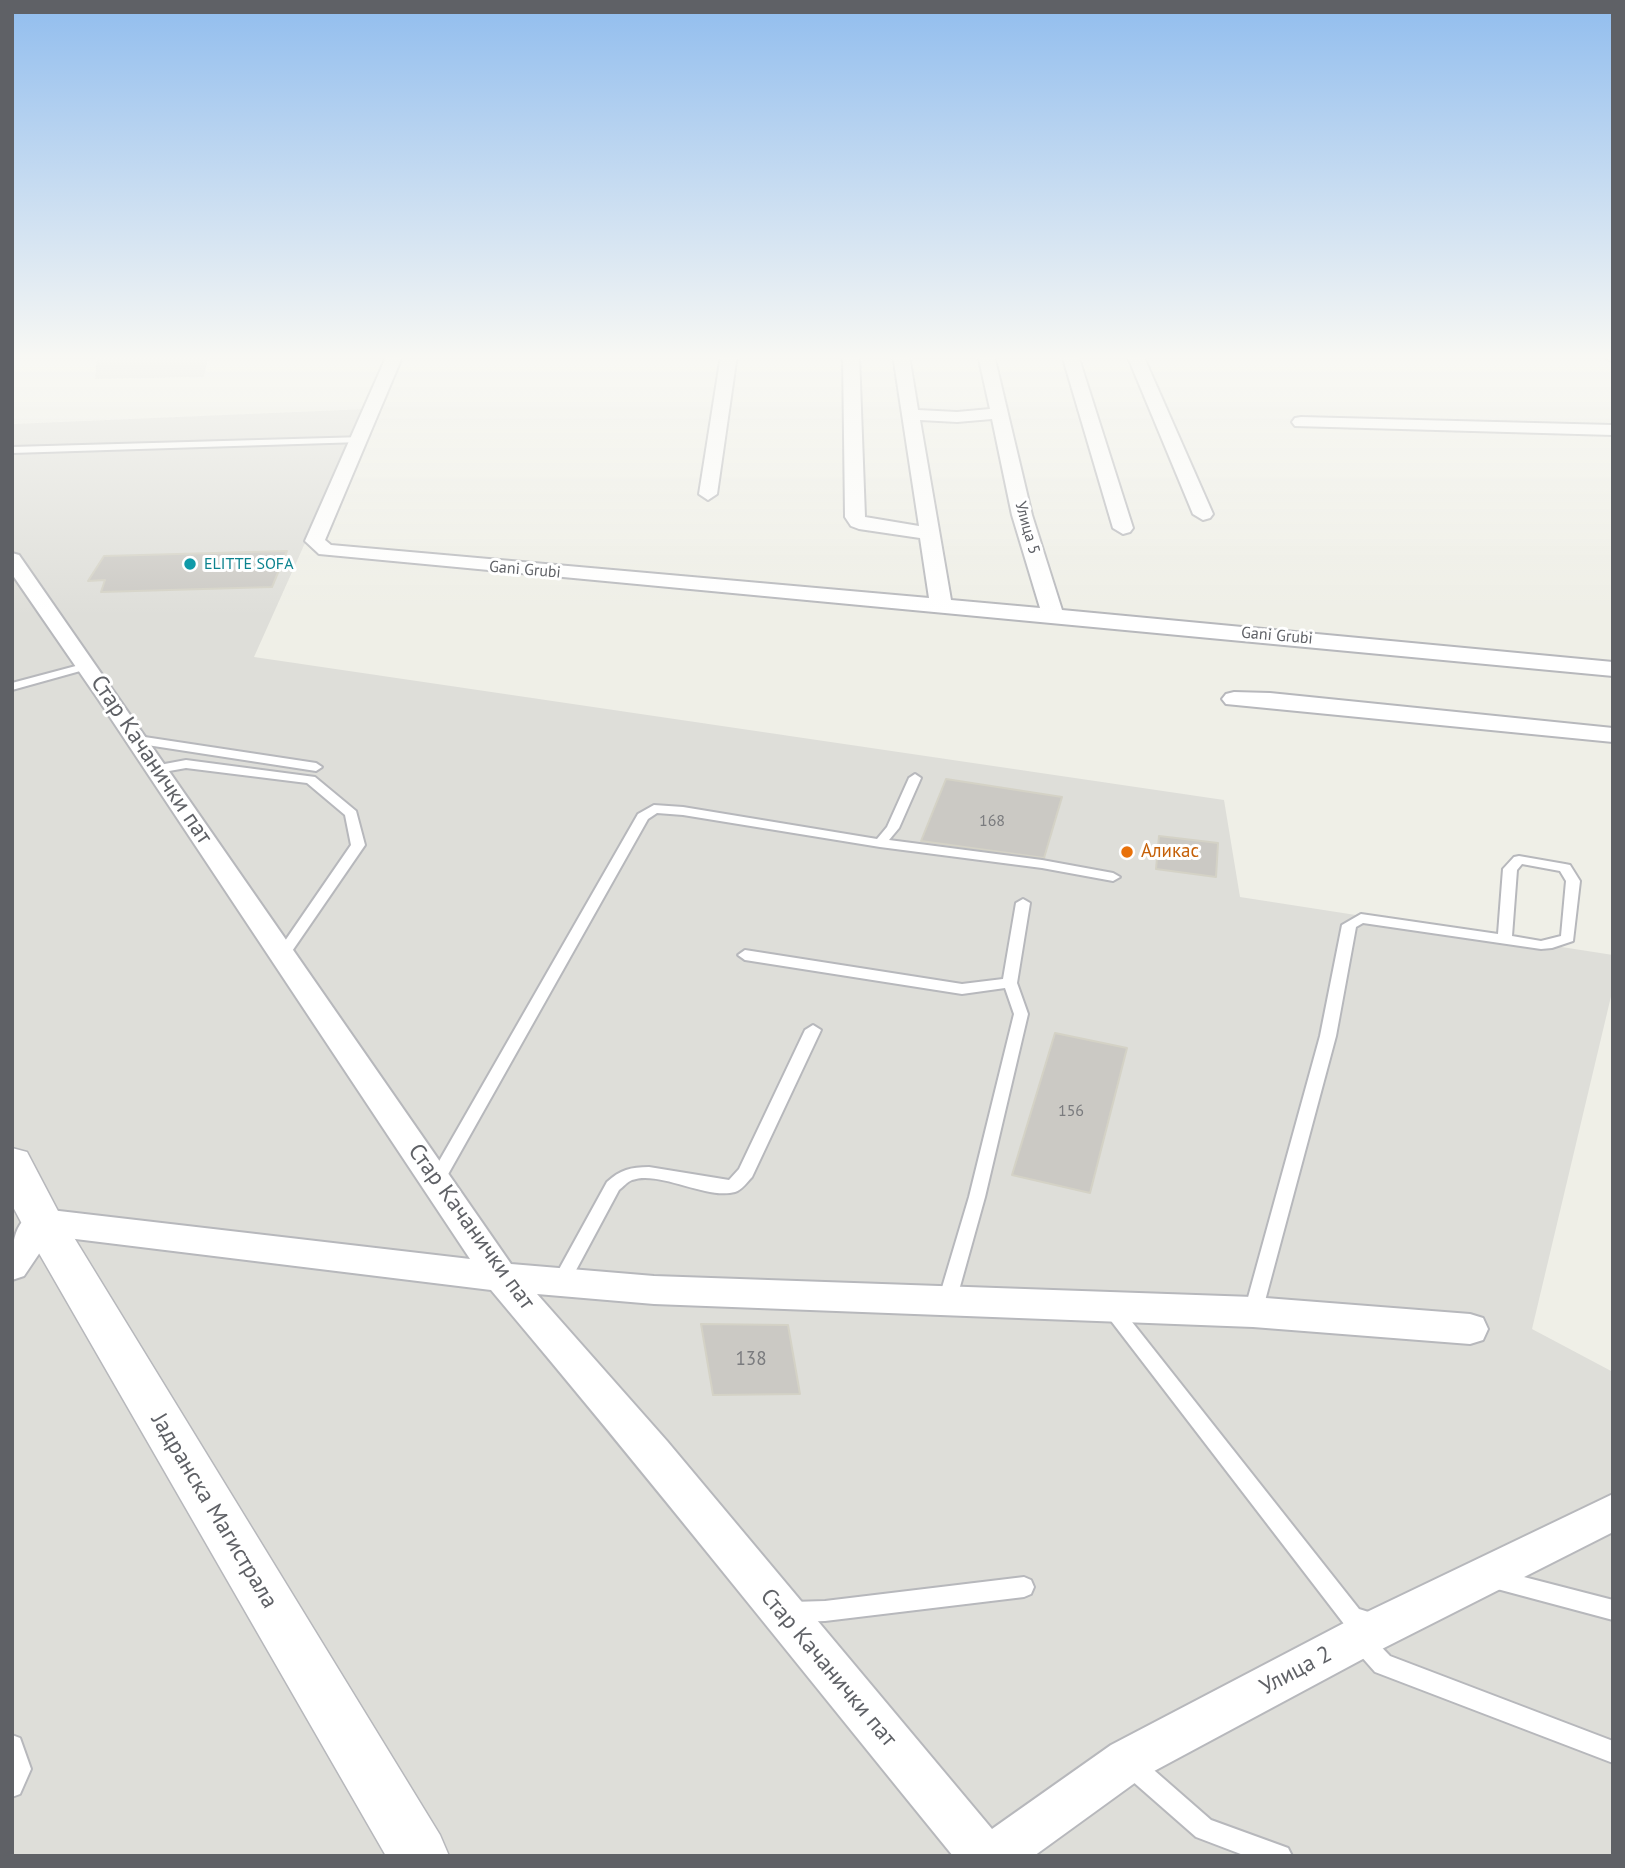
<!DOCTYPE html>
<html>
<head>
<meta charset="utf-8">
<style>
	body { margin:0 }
	#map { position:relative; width:1625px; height:1868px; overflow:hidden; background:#efefe7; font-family:"PT Sans",sans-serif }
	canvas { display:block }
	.frame { position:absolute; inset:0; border:14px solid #5f6166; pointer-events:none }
</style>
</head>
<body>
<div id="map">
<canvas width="1625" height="1868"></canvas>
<div class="frame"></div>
</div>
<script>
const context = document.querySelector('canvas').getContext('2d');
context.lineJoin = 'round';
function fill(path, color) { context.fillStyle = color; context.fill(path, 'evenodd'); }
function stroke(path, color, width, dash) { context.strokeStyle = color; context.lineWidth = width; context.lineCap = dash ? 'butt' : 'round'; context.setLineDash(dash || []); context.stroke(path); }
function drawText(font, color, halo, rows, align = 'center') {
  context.font = font + ' "PT Sans",sans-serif'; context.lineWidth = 6; context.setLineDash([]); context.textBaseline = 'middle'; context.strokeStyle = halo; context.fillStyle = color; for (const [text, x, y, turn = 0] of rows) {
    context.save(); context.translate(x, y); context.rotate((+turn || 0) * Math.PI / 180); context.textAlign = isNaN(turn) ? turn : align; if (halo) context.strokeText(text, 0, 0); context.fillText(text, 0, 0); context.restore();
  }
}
fill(new Path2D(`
	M97 355H209L204 377 95 379Z
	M365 409 254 657 1224 800 1240 897 1613 955V988L1532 1329 1613 1372V1856H12V424Z`), '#deded9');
const building = new Path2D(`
	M287 551 272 587 101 592 105 580 88 581 104 556Z
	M946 779 1062 797 1044 858 921 841Z
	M1159 836 1218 843 1216 877 1156 869Z
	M1055 1033 1127 1048 1090 1193 1012 1175Z
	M701 1324 788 1325 800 1394 713 1395Z`);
fill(building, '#cbc9c4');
stroke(building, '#d4d2c6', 2);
const service = new Path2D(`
	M364 437 365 439 361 442 12 453V447Z
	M87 663 93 666 91 668 12 690V683Z
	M138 736 316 763 322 767 316 771 134 743V737Z
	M186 760 315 777 356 811 365 845 288 957H278L276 954 351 845 345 815 307 783 186 768 158 773 152 769 154 766Z
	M915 774 921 778 899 828 889 840 1042 860 1113 873 1120 877 1113 881 1042 868 880 847 683 815 657 813 648 819 442 1185 436 1187 430 1185 428 1181 430 1177 638 814 654 805 683 807 877 839 887 827 909 778Z
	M1519 856 1565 864 1570 865 1580 881 1573 941 1552 948 1541 949 1363 923 1356 927 1336 1036 1262 1312 1259 1317 1253 1319 1247 1317 1244 1312 1320 1036 1342 925 1361 914 1498 934 1503 869 1514 857ZM1522 864 1560 871 1566 881 1561 936 1541 941 1512 936 1517 870Z
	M1023 899 1030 903 1017 983 1028 1014 985 1197 956 1301 953 1306 947 1308 941 1306 938 1301 969 1197 1014 1014 1005 988 962 994 745 960 738 955 745 950 962 984 1003 979 1016 903Z
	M813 1025 821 1030 752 1177C747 1182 742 1190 735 1192 707 1200 659 1170 632 1180 627 1182 623 1187 619 1190L567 1287 561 1289 555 1287 552 1282 607 1182C620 1170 631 1167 649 1167L729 1180 739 1169 805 1030Z
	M1111 1301 1117 1303 1359 1609 1381 1616 1384 1623 1381 1630 1373 1633 1367 1632 1390 1656 1613 1741V1763L1375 1672 1352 1646 1349 1639 1352 1632 1359 1629 1344 1624 1105 1313 1102 1308 1105 1303Z
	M1493 1569 1613 1600V1620L1486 1586 1483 1579 1486 1572Z
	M1024 1577 1031 1580 1034 1587 1031 1594 1024 1597 825 1621 792 1622 785 1619 781 1612 785 1605 792 1602 825 1601Z
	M12 1735 20 1738 31 1769 20 1794 12 1797Z
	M1131 1754 1139 1757 1211 1820 1288 1848 1292 1856H1246L1196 1837 1123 1773 1120 1765 1123 1757Z`);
const minor = new Path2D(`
	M387 355H403L325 540 331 545 929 598 920 538 859 529 851 526 845 517 843 355H859L865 517 919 526 893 355H909L918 410 957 412 990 409 978 355H994L1032 515 1062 610 1613 662V676L319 554 305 541ZM992 419 1012 515 1040 608 951 600 920 420 957 422Z
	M721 355H737L717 494 708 500 699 494Z
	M1062 355H1078L1133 528 1130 532 1123 534 1113 528Z
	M1127 355H1143L1213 514 1210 518 1203 520 1193 514Z
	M1600 355H1613V362Z
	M1301 417 1613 425V435L1295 426 1292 422 1295 418Z
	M12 553 19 555 511 1264 654 1276 1253 1297 1470 1314 1483 1318 1488 1329 1483 1340 1470 1344 1253 1327 654 1304 537 1294 667 1441 992 1829 1111 1745 1344 1623 1613 1494V1532L1374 1653 1143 1777 1034 1856H953C799 1667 648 1476 491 1290L51 1236 24 1276 12 1280C12 1251 9 1219 42 1209L470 1259 98 699 12 574Z
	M1234 692 1270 693 1613 728V742L1226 704 1222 699 1226 694Z`);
const tertiary = new Path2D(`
	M12 1148 27 1152 59 1213 440 1835 449 1856H386L21 1222 12 1205Z`);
stroke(service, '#b7b8bc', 4);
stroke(minor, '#b7b8bc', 4);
stroke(tertiary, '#b7b8bc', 3);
fill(service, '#fff');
fill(minor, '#fff');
fill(tertiary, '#fff');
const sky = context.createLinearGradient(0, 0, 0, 616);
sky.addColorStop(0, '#91bdee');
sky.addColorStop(0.58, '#f8f8f4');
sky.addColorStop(1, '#f8f8f400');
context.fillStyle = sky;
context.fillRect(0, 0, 1625, 616);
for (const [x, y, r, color] of [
	[190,564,7,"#0f9aa8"],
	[1127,852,7,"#e8710a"]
]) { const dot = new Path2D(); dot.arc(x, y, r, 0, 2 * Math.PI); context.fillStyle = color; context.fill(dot); stroke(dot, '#fff', 2.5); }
drawText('16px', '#5f6166', '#fff', [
	["Улица 5",1027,528,74],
	["Gani Grubi",525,570,5],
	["Gani Grubi",1277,636,5]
]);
drawText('16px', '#0d838f', '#fff', [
	["ELITTE SOFA",204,564]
], 'left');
drawText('16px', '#7a7b7e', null, [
	["168",992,821],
	["156",1071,1111]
]);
drawText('19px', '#c56008', '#fff', [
	["Аликас",1141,852]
], 'left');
drawText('19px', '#7a7b7e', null, [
	["138",751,1360]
]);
drawText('23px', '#5f6166', '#fff', [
	["Стар Качанички пат",151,760,56],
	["Стар Качанички пат",471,1227,54],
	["Јадранска Магистрала",214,1511,59],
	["Стар Качанички пат",828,1668,50],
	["Улица 2",1296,1671,-28]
]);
</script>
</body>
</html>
